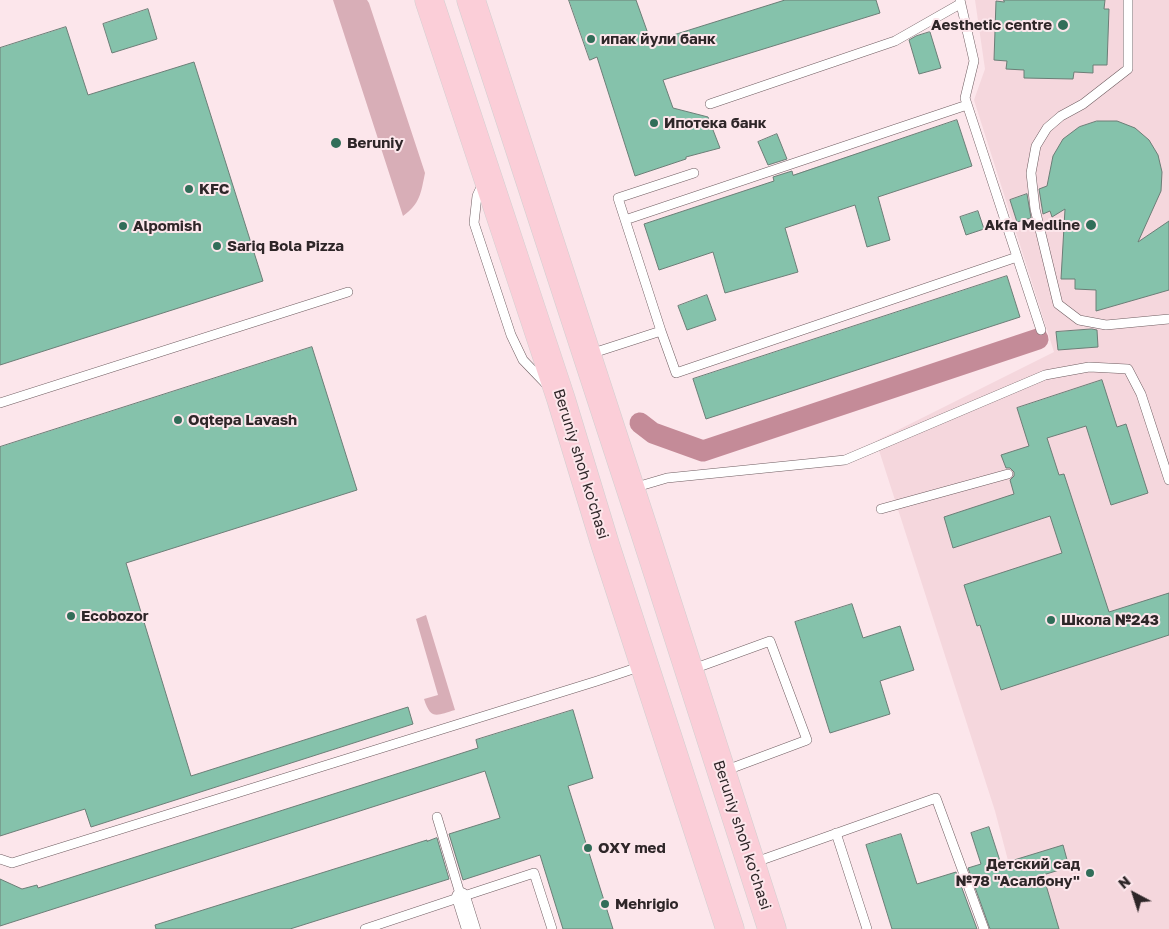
<!DOCTYPE html>
<html>
<head>
<meta charset="utf-8">
<style>
	body { margin:0 }
	#map { position:relative; width:1169px; height:929px; overflow:hidden; background:#fce6eb; font-family:"Golos Text",sans-serif }
	canvas { display:block }
	.north { position:absolute; left:1109px; top:869px; width:50px; height:50px; -webkit-text-stroke:4px #fce6eb; paint-order:stroke; rotate:320deg; font-size:14px; font-weight:700; line-height:20px; text-align:center; color:#2e2628 }
	.north::after { content:''; display:block; margin:auto; width:18px; height:22px; background:#2e2628; clip-path:polygon(50% 0,100% 100%,50% 72%,0 100%) }
</style>
</head>
<body>
<div id="map">
<canvas width="1169" height="929"></canvas>
<div class="north">N</div>
</div>
<script>
const context = document.querySelector('canvas').getContext('2d');
context.lineJoin = 'round';
function fill(path, color) { context.fillStyle = color; context.fill(path, 'evenodd'); }
function stroke(path, color, width, dash) { context.strokeStyle = color; context.lineWidth = width; context.lineCap = dash ? 'butt' : 'round'; context.setLineDash(dash || []); context.stroke(path); }
function drawText(font, color, halo, rows, align = 'center') {
  context.font = font + ' "Golos Text",sans-serif'; context.lineWidth = 4; context.setLineDash([]); context.textBaseline = 'middle'; context.strokeStyle = halo; context.fillStyle = color; for (const [text, x, y, turn = 0] of rows) {
    context.save(); context.translate(x, y); context.rotate((+turn || 0) * Math.PI / 180); context.textAlign = isNaN(turn) ? turn : align; if (halo) context.strokeText(text, 0, 0); context.fillText(text, 0, 0); context.restore();
  }
}
fill(new Path2D(`
	M975 0H1169V929H1026L995 811 876 441 1054 352 974 100 985 69Z`), '#f5d7dd');
fill(new Path2D(`
	M333 0H367L369 3 425 173C421 193 420 204 403 216Z
	M426 615 455 710C437 715 431 721 424 699L438 695 416 619Z`), '#d8aeb7');
stroke(new Path2D(`
	M640 423 653 433 703 451 1038 339`), '#c48b98', 21);
const building = new Path2D(`
	M569 0H636L651 42 785 0H876L880 13 663 80 673 108 708 117 720 148 686 157V159L635 176 597 57 590 60Z
	M1004 0H1105L1104 9H1109L1107 65H1093V73L1074 72 1073 79 1024 78V70L1006 69 1007 61 994 60 996 1 1004 2Z
	M148 9 157 39 112 53 103 24Z
	M66 27 88 95 194 62 263 281 0 365V48Z
	M930 32 941 68 919 74 909 40 916 36Z
	M957 120 972 166 878 197 890 240 867 247 855 205 785 228 798 272 725 293 713 252 659 270 644 224 774 181 773 177 792 171 793 175Z
	M1097 121H1117L1135 128 1149 140 1158 155 1162 172 1161 191 1138 242 1169 221V290L1096 311V290L1075 289V279H1061L1065 209 1052 217 1050 211 1043 214 1039 189 1047 186 1053 156 1063 139 1079 127Z
	M777 134 787 159 768 165 758 142Z
	M1027 194 1031 218 1017 222 1010 200Z
	M978 211 984 229 966 235 960 217Z
	M1007 276 1020 317 706 419 693 379Z
	M707 295 716 320 687 330 678 306Z
	M1092 329 1097 330 1098 347 1058 350 1056 332Z
	M312 347 357 490 126 563 191 776 408 707 413 724 91 827 85 809 0 836V447Z
	M1102 380 1117 427 1126 424 1148 493 1111 505 1086 426 1047 438 1059 475 1064 474 1109 612 1169 593V635L1001 690 980 625 977 626 964 585 1062 553 1050 516 953 548 944 517 1014 494 1010 480 1014 476V472L1010 468H1006L1001 455 1029 446 1017 408Z
	M852 604 863 638 900 626 914 670 880 681 890 714 830 733 795 622Z
	M573 710 593 778 568 786 613 929H563L540 855 463 880 449 834 500 818 485 771 0 926V879L22 889 37 885 38 888 478 748 476 740Z
	M989 827 1001 864 1063 845 1069 867 1043 875 1059 929H990L968 868 981 864 971 833Z
	M901 834 917 884 956 872 977 929H892L866 845Z
	M437 838 449 879 290 929H156L155 925 427 840V841Z`);
fill(building, '#85c2ab');
stroke(building, '#6c7e77', 1);
const lane = new Path2D(`
	M960 0 974 61 965 98 1041 330
	M1128 0V69L1083 104 1061 116 1047 128 1036 146 1031 173 1035 209 1058 304 1079 320 1106 325 1169 319
	M710 104 895 41 960 4
	M483 183 477 196 474 223 511 335 523 360 547 385
	M625 220 967 105
	M661 331 676 373 1017 257
	M590 354 661 331 618 198 694 173
	M0 403 348 292
	M633 488 667 478 845 460 1045 375 1089 367 1128 369 1141 394 1169 480
	M881 509 1008 474
	M693 669 770 641 807 740 724 771
	M437 817 461 897 534 873 552 929
	M836 833 867 929
	M0 859 12 863 31 857 597 681 642 666
	M753 863 936 798 984 929
	M365 929 461 897`);
const street = new Path2D(`
	M461 897 471 929`);
const primary = new Path2D(`
	M429 0 561 399 605 544 730 929
	M471 0 644 530 772 929`);
stroke(lane, '#6f5d61', 10);
stroke(street, '#6f5d61', 19);
stroke(primary, '#d1cfd0', 29);
stroke(lane, '#fff', 9);
stroke(street, '#fff', 18);
stroke(primary, '#fbced8', 28);
for (const [x, y, r, color] of [
	[1063,25,6,"#316e59"],
	[591,39,5,"#316e59"],
	[654,123,5,"#316e59"],
	[336,143,6,"#316e59"],
	[189,189,5,"#316e59"],
	[1091,225,6,"#316e59"],
	[123,226,5,"#316e59"],
	[217,246,5,"#316e59"],
	[178,420,5,"#316e59"],
	[71,616,5,"#316e59"],
	[1051,620,5,"#316e59"],
	[588,848,5,"#316e59"],
	[1090,873,5,"#316e59"],
	[605,904,5,"#316e59"]
]) { const dot = new Path2D(); dot.arc(x, y, r, 0, 2 * Math.PI); context.fillStyle = color; context.fill(dot); stroke(dot, '#fce6eb', 2); }
drawText('bold 15px', '#2e2628', '#fce6eb', [
	["Aesthetic centre",1052,25,"right"],
	["ипак йули банк",601,39],
	["Ипотека банк",664,123],
	["Beruniy",347,143],
	["KFC",199,189],
	["Akfa Medline",1080,225,"right"],
	["Alpomish",133,226],
	["Sariq Bola Pizza",227,246],
	["Oqtepa Lavash",188,420],
	["Ecobozor",81,616],
	["Школа №243",1061,620],
	["OXY med",598,848],
	["Детский сад",1080,864,"right"],
	["№78 \"Асалбону\"",1080,881,"right"],
	["Mehrigio",615,904]
], 'left');
drawText('15px', '#2e2628', '#fce6eb', [
	["Beruniy shoh ko'chasi",581,464,73],
	["Beruniy shoh ko'chasi",742,835,72]
]);
</script>
</body>
</html>
